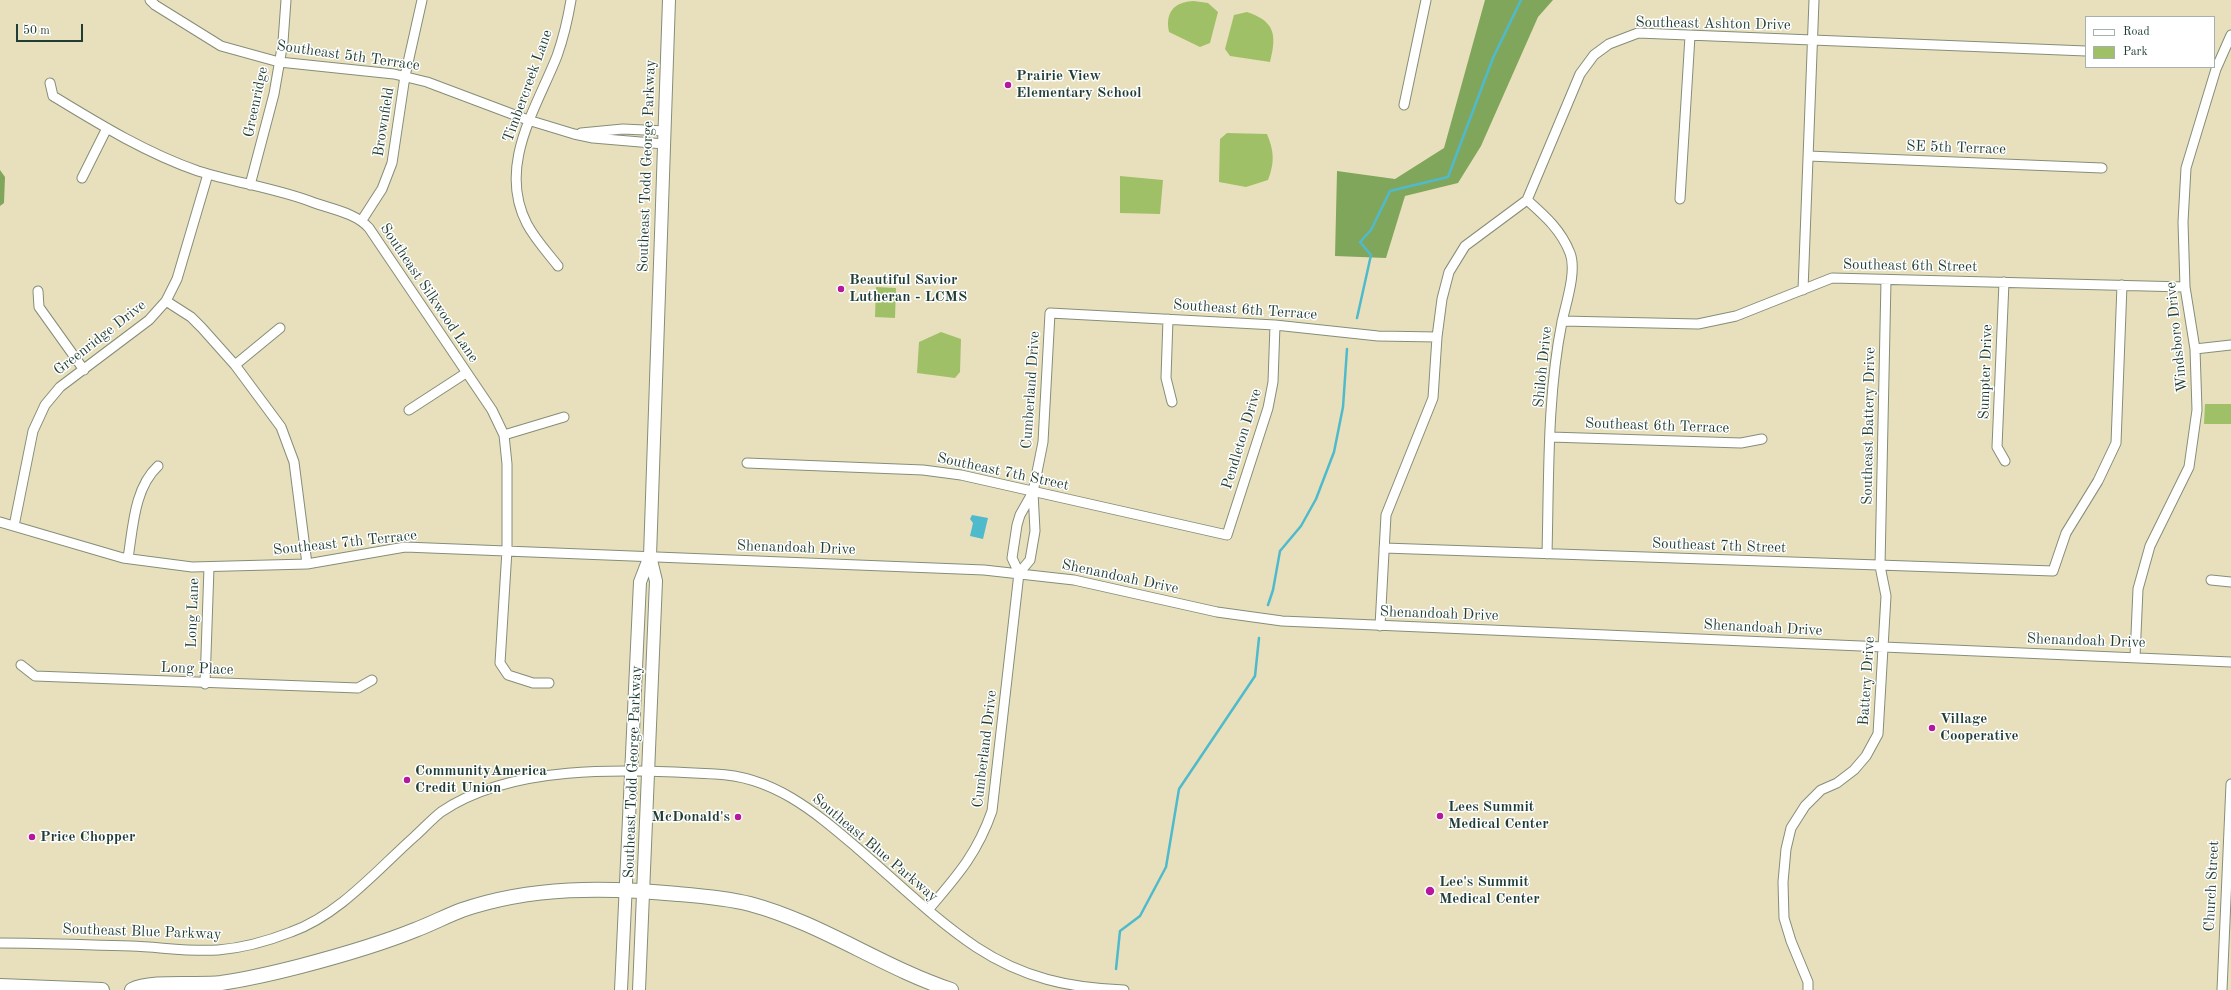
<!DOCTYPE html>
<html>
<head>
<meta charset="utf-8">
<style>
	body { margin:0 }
	#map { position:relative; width:2231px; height:990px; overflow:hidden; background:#e8e0bc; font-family:"Old Standard TT",serif }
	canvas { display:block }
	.legend { position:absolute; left:2085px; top:16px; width:130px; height:52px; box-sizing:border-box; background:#fff; border:1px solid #a5b1ae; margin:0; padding:5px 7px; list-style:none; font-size:12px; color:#1f3d34 }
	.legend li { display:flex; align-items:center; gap:8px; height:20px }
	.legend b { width:20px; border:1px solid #a5b1ae }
	.scale { position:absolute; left:16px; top:24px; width:67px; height:18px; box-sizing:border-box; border:2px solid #1f3d34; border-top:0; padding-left:5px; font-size:12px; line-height:14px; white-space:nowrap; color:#1f3d34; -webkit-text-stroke:3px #fff; paint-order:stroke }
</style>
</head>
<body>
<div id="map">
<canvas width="2231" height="990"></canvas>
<ul class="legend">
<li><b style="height:5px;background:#fff"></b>Road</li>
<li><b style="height:11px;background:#a0c068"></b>Park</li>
</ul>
<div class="scale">50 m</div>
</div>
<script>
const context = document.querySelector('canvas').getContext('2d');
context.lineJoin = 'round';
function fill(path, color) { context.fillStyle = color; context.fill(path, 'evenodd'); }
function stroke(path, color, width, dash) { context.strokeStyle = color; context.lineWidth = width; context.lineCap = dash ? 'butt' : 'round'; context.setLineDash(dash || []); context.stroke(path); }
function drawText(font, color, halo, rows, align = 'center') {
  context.font = font + ' "Old Standard TT",serif'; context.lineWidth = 3; context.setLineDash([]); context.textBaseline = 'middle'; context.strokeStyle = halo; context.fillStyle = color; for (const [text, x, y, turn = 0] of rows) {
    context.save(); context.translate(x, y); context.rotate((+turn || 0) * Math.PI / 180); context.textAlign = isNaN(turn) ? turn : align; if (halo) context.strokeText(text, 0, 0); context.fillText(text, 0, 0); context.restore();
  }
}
fill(new Path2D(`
	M1194 1 1208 3 1218 12 1210 43 1200 47 1169 32C1165 12 1174 2 1194 1Z
	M1247 12C1275 21 1277 35 1270 62L1230 56 1225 49 1234 15Z
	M1227 133 1267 134C1274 151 1275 162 1268 180L1246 187 1219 182 1220 139Z
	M1120 176 1163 180 1160 214 1120 213Z
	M876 287 896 288 895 318 875 317Z
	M941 332 961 339 960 372 955 378 917 373 919 342Z
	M2205 404H2231V424H2204Z`), '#a0c068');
fill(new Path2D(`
	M1485 0H1553L1538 17 1481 146 1458 183 1405 196 1386 258 1335 256 1337 171 1395 179 1444 148Z
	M0 170 5 177 4 203 0 206Z`), '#80a65c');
fill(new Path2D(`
	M972 515 988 518 983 539 970 536 973 523 970 519Z`), '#4fbacc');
stroke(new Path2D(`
	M1357 318 1371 255 1360 242 1371 230 1390 191 1448 177 1493 58 1521 0
	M1268 605 1273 590 1280 551 1301 526 1316 499 1334 452 1343 407 1347 349
	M1116 969 1120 931 1140 916 1166 867 1179 789 1255 676 1259 638`), '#4fbacc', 2.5);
const minor = new Path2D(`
	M150 0 155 5 221 46 279 62 394 74 427 82 528 120 574 134 593 138 664 144
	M50 83 53 96C99 124 146 153 198 171 236 183 275 188 312 202 331 209 356 213 369 228L492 410 504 435 507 464V550L500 663 508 675 533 683H549
	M1404 105 1426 0
	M581 133 623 129 665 131
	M1808 156 2102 168
	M82 178 107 128
	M250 185 274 94 283 42 286 0
	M1680 199 1690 36
	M1527 200C1545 216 1561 230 1570 253 1577 271 1566 303 1562 322 1547 396 1549 478 1547 554
	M362 220 382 189 392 163 405 76 422 0
	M558 266C547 252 535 239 527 224 497 166 536 109 557 56 563 39 568 18 571 0
	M2004 282 1997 447 2005 461
	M1803 290 1814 0
	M38 291 39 307 84 370
	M166 301 191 317 202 328 235 365 281 427 294 462 307 564
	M1168 319 1166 378 1172 402
	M1562 321 1698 324 1736 316 1832 278 2185 287
	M2195 349 2231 345
	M235 365 280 328
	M409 410 466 373
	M504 435 564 417
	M1550 437 1741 443 1762 439
	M747 463 923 470 961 475 1227 535 1268 408 1273 382 1275 325
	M0 522 123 558 192 567 307 564 405 547 984 570 1074 580 1217 612 1282 621 2231 662
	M14 526 33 431 45 405 60 387 149 320 166 301 177 279 208 174
	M1384 548 2053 571 2066 533 2098 481 2116 443 2122 285
	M128 558C133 528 134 488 158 466
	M1019 573 1030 560 1035 531 1033 492 1043 442 1050 313 1275 325 1378 336 1437 337
	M2211 580 2231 582
	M1380 626 1386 515 1433 398 1437 337 1442 299 1449 272 1465 246 1527 200 1580 74 1594 55 1609 44 1638 33 2086 51
	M2135 657 2138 589 2150 546 2189 467 2197 410 2195 349 2185 287 2183 222 2186 168 2216 69 2231 35
	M21 665 35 676 358 688 372 680
	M205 684 209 567
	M928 910C957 876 977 854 992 811L1019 573 1012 558 1017 525 1020 515 1033 492
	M0 943C44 943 87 945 131 946 160 947 190 952 218 950 243 948 268 941 291 932 339 915 377 870 414 837 423 829 432 819 441 812 514 762 631 770 715 774 773 776 815 812 856 847 896 881 933 918 976 947 1023 978 1069 988 1124 990
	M1808 990V982L1791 941 1784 918 1783 882 1786 849 1791 828 1805 806 1821 790 1837 783 1854 770 1866 756 1878 734 1886 596 1880 566 1886 280
	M2222 990 2231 784`);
const major = new Path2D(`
	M621 990 640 582 650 556
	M639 990 656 581 650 556 669 0`);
const highway = new Path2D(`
	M0 986 102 990
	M132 990C151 980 197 986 221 983 248 979 274 973 301 966 339 956 378 945 415 930 431 924 446 916 462 910 532 886 606 887 678 894 702 896 727 898 750 904 821 923 882 967 951 990`);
stroke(minor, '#848e78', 11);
stroke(major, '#848e78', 14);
stroke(highway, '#848e78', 16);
stroke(minor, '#fff', 9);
stroke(major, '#fff', 12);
stroke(highway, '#fff', 14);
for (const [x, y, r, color] of [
	[1008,85,4,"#b5179e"],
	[841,289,4,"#b5179e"],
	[1932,728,4,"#b5179e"],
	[407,780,4,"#b5179e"],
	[1440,816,4,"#b5179e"],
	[738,817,4,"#b5179e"],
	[32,837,4,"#b5179e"],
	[1430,891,5,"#b5179e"]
]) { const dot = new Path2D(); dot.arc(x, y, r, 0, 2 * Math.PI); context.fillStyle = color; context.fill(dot); stroke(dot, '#fff', 1.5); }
drawText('15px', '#1f3d34', '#fff', [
	["Southeast Ashton Drive",1713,24,1],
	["Southeast 5th Terrace",348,56,8],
	["Timbercreek Lane",528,86,-70],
	["Greenridge",256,102,-78],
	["Brownfield",384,122,-81],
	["SE 5th Terrace",1956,148,2],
	["Southeast Todd George Parkway",647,166,-88],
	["Southeast 6th Street",1910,266,1],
	["Southeast Silkwood Lane",429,293,56],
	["Southeast 6th Terrace",1245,310,4],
	["Windsboro Drive",2177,337,-96],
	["Greenridge Drive",100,338,-38],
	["Shiloh Drive",1543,367,-84],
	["Sumpter Drive",1986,372,-88],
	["Cumberland Drive",1031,390,-86],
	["Southeast 6th Terrace",1657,426,2],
	["Southeast Battery Drive",1869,426,-89],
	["Pendleton Drive",1242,439,-73],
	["Southeast 7th Street",1003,472,12],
	["Southeast 7th Terrace",345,543,-6],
	["Southeast 7th Street",1719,546,2],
	["Shenandoah Drive",796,548,2],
	["Shenandoah Drive",1120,577,12],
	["Long Lane",193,613,-88],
	["Shenandoah Drive",1439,614,2],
	["Shenandoah Drive",1763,628,3],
	["Shenandoah Drive",2086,641,2],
	["Long Place",197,669,2],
	["Battery Drive",1867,681,-86],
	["Cumberland Drive",985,749,-83],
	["Southeast Todd George Parkway",633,772,-88],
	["Southeast Blue Parkway",875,848,40],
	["Church Street",2212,886,-87],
	["Southeast Blue Parkway",142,932,2]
]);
drawText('bold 15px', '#1f3d34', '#fff', [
	["Prairie View",1016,76],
	["Elementary School",1016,93],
	["Beautiful Savior",849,280],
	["Lutheran - LCMS",849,297],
	["Village",1940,719],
	["Cooperative",1940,736],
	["CommunityAmerica",415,771],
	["Credit Union",415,788],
	["Lees Summit",1448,807],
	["Medical Center",1448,824],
	["McDonald's",730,817,"right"],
	["Price Chopper",40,837],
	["Lee's Summit",1439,882],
	["Medical Center",1439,899]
], 'left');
</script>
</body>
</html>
